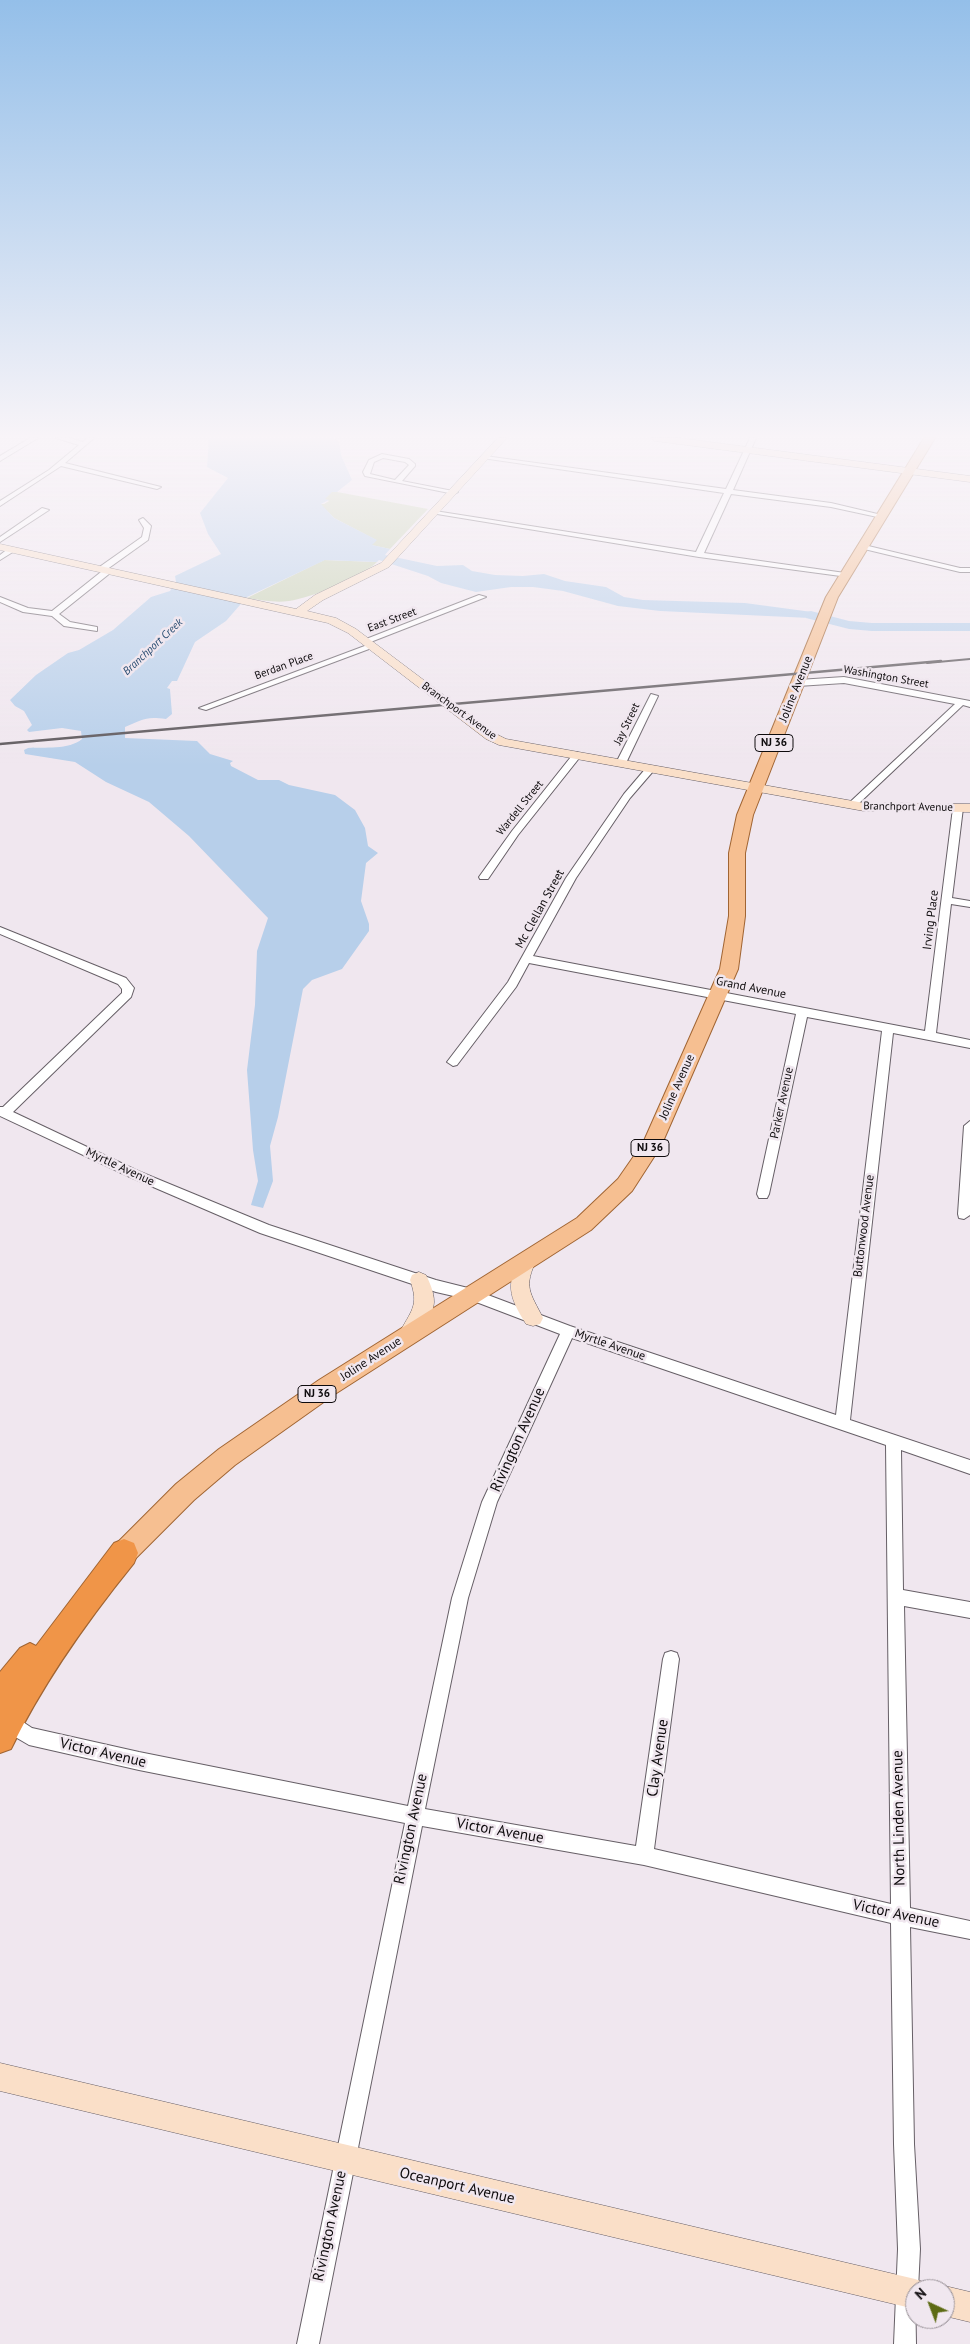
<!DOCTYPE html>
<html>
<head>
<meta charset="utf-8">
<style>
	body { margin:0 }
	#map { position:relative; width:970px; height:2344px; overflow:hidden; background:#f0e7ef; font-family:"PT Sans",sans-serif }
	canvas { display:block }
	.north { position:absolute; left:905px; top:2279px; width:50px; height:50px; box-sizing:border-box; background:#f0e7ef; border:1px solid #968f95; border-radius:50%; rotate:317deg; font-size:14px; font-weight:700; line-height:20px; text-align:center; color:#0e0b0d }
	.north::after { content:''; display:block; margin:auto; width:18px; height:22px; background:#5d6b14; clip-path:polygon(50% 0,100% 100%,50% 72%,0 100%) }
</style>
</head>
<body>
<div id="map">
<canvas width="970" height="2344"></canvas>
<div class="north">N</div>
</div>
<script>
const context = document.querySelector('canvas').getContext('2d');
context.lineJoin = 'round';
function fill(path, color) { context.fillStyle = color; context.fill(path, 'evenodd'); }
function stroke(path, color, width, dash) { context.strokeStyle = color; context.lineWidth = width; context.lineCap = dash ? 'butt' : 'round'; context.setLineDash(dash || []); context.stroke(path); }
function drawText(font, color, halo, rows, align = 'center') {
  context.font = font + ' "PT Sans",sans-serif'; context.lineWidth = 5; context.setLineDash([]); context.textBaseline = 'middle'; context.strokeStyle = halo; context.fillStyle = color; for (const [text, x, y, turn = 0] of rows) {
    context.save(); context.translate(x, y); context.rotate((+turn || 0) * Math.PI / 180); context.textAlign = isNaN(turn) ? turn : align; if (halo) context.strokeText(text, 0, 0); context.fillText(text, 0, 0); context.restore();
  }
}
fill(new Path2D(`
	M332 491 428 509 390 549 371 545 376 540 334 518 320 504H324L329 501 324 499Z
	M324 560 377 562C362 577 311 598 289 601 275 603 261 600 247 598Z`), '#c6d1b1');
fill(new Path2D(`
	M209 438H334L339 442 341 455 352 480 337 492H332L325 499 329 500 321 504 334 518 377 540 372 545 390 549 385 555 437 566 463 565 472 571 495 575 523 576 544 574 565 581 606 587 624 597 643 600 745 603 812 612 810 618 660 611 618 606 563 591 533 587H511L476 592 441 583 428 576 379 560 377 562 325 560 247 597 226 621 195 642 177 681H172L167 688 170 689 172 714 166 719C144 716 143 720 125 727V738L197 741 210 754 233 761 230 763 231 766 258 780H279L289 785 335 795 355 810 365 828 368 846 378 853 366 863 361 901 369 924V931L342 969 312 980 303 989 278 1117 270 1146 273 1181 263 1208 251 1205 258 1181 253 1150 247 1070 255 1005 257 951 268 918 189 836 149 802 106 782 75 762 25 754 24 750 28 748C44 747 69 750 82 739L81 731 62 728 29 732 27 730 32 725 24 711 15 706 10 700 36 675 68 653 79 650 113 630 151 597 170 591 176 582 175 576 221 554 208 534 200 513 228 478 207 467Z`), '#b7cfea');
fill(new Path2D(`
	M811 611 849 621 872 623H970V631H872L849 629 806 618 805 615 806 612Z`), '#b7cfea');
const street = new Path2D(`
	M30 438H38L0 461V456Z
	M56 438H69L83 442 87 438H94L65 463 161 487 157 489 61 466 0 506V501L49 470 79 445Z
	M750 438H756L733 490 831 503 886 516 882 518 831 507 731 494 704 553 845 573H848V577L699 557 431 513 435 511 696 552 724 493 482 458 485 456 726 489Z
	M382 454 409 459 415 464V466L402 481 458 492 454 494 365 476 363 472 369 460ZM383 458 405 462 409 465 395 480 370 474 374 462Z
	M42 508 49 510 0 542V537Z
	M143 518 151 526 148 540 106 570 110 572 109 574 59 614 70 622 97 627V631L64 626 52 616 23 612 0 602V597L28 608 52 611 101 572 97 570 98 568 142 537 144 528 139 520Z
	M860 544 960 568H970V572H960L860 548Z
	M9 548 16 550 0 560V555Z
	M479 595 486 597 368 643 361 641Z
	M370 644 377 646 206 710 199 708Z
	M844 677 970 701V707L963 705 855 807H849V803L955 704 844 683 798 686 794 683 798 680Z
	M651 694 658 696 626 763 621 766 618 765 616 763Z
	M577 752 582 755 580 757 518 835 488 879H480L479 877 512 831 574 753Z
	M650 766 655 769 630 798 576 878 533 956 925 1031 953 808 958 805 963 808 952 898 970 901V907L951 904 936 1033 970 1040V1048L893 1033 850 1420 970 1460V1474L901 1450 903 1590 970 1602V1618L904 1606 910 1908 970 1921V1939L910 1927 914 2144 920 2249 918 2289H915L916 2344H894L898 2249 894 2144 891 1923 644 1865 422 1826 319 2344H297L405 1823 139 1770 29 1745 0 1728V1712L14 1716 32 1728 139 1752 408 1806 452 1598 482 1502 560 1334 471 1300 436 1292 260 1233 130 1177 0 1116V1107H3L122 993V989L118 984 0 934V927L126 978 134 988 131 997 13 1112 138 1171 269 1225 436 1280 472 1289 570 1326 836 1415 882 1031 807 1017 769 1194 767 1198H759L757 1194 796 1014 529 963 516 987 457 1065 453 1066 447 1062 508 982 566 878 624 794 647 767ZM572 1338 886 1445 891 1904 654 1849 679 1659 677 1653 671 1651 665 1653 663 1659 636 1846 425 1809 468 1598 497 1502Z
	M970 1121V1215L964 1219 959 1218 958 1214 964 1126Z`);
const secondary = new Path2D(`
	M498 438H507L389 567 323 600 307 611 336 618 356 629 494 733 506 739 864 803 970 804V812L864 811 499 745 486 739 348 633 328 623 0 550V544L296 609 315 595 381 563Z
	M651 438H679L970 476V482L655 441Z
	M528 1251 535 1254 537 1259C523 1287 530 1292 543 1318L540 1324 533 1326 526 1324C508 1295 506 1285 521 1254Z
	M419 1272 426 1275C430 1283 434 1292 434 1302 433 1317 420 1346 402 1340L399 1334C410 1311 420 1307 410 1280L412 1275Z
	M0 2063 915 2279 926 2283 928 2289H915V2309L0 2091Z
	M945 2286 970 2292V2322L945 2316V2289H938Z`);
const primary = new Path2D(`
	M924 438H935L838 597 753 815 745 853V916L738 969 661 1146 632 1191 591 1230 335 1394 235 1465 194 1500 133 1561 124 1565 115 1561 112 1553 115 1545 176 1484 219 1449 319 1380 577 1218 618 1179 643 1143 720 969 729 916V853L737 815 826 597Z`);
const highway = new Path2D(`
	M124 1539 134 1543 138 1553 134 1563C87 1621 44 1681 11 1749L0 1753V1672L20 1648 30 1643 36 1646 114 1543Z`);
stroke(street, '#665f66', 2);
stroke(secondary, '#665f66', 1);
stroke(primary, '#a16533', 2);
stroke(highway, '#a16533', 2);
fill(street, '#fff');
fill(secondary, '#fadfc8');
fill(primary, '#f6bf91');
fill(highway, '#f09548');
stroke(new Path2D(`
	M927 663 970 659`), '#5d585c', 2);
stroke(new Path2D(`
	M0 744 941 661`), '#5d585c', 2.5);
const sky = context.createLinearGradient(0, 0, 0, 766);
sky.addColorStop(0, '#94bfe9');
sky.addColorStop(0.57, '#f8f4f8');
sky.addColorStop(1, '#f8f4f800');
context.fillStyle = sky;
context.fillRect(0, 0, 970, 766);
drawText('11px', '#0e0b0d', '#f0e7ef', [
	["East Street",392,620,-20],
	["Berdan Place",284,666,-20],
	["Washington Street",886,677,10],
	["Branchport Avenue",459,711,36],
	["Jay Street",627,724,-64],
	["Branchport Avenue",908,807,1],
	["Wardell Street",520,808,-51]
]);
drawText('italic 11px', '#274b70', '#f0e7ef', [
	["Branchport Creek",153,647,-43]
]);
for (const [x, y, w] of [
	[774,743,38],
	[650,1148,38],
	[317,1394,38]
]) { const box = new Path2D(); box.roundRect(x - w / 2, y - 8.5, w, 17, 4); context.fillStyle = '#f0e7ef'; context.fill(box); stroke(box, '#0e0b0d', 1); }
drawText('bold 11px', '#0e0b0d', null, [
	["NJ 36",774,743],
	["NJ 36",650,1148],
	["NJ 36",317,1394]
]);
drawText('12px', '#0e0b0d', '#f0e7ef', [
	["Joline Avenue",796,689,-68],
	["Mc Clellan Street",540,909,-61],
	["Irving Place",931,920,-83],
	["Grand Avenue",751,988,11],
	["Joline Avenue",677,1087,-66],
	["Parker Avenue",782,1103,-78],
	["Myrtle Avenue",120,1167,25],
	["Buttonwood Avenue",864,1226,-83],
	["Myrtle Avenue",610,1345,19],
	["Joline Avenue",371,1359,-33]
]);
drawText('15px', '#0e0b0d', '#f0e7ef', [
	["Rivington Avenue",518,1440,-66],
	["Victor Avenue",103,1753,13],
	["Clay Avenue",658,1758,-82],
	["North Linden Avenue",899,1818,-91],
	["Rivington Avenue",411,1829,-78],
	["Victor Avenue",500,1831,10],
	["Victor Avenue",896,1914,12],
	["Oceanport Avenue",457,2186,13],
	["Rivington Avenue",330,2226,-78]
]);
</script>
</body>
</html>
